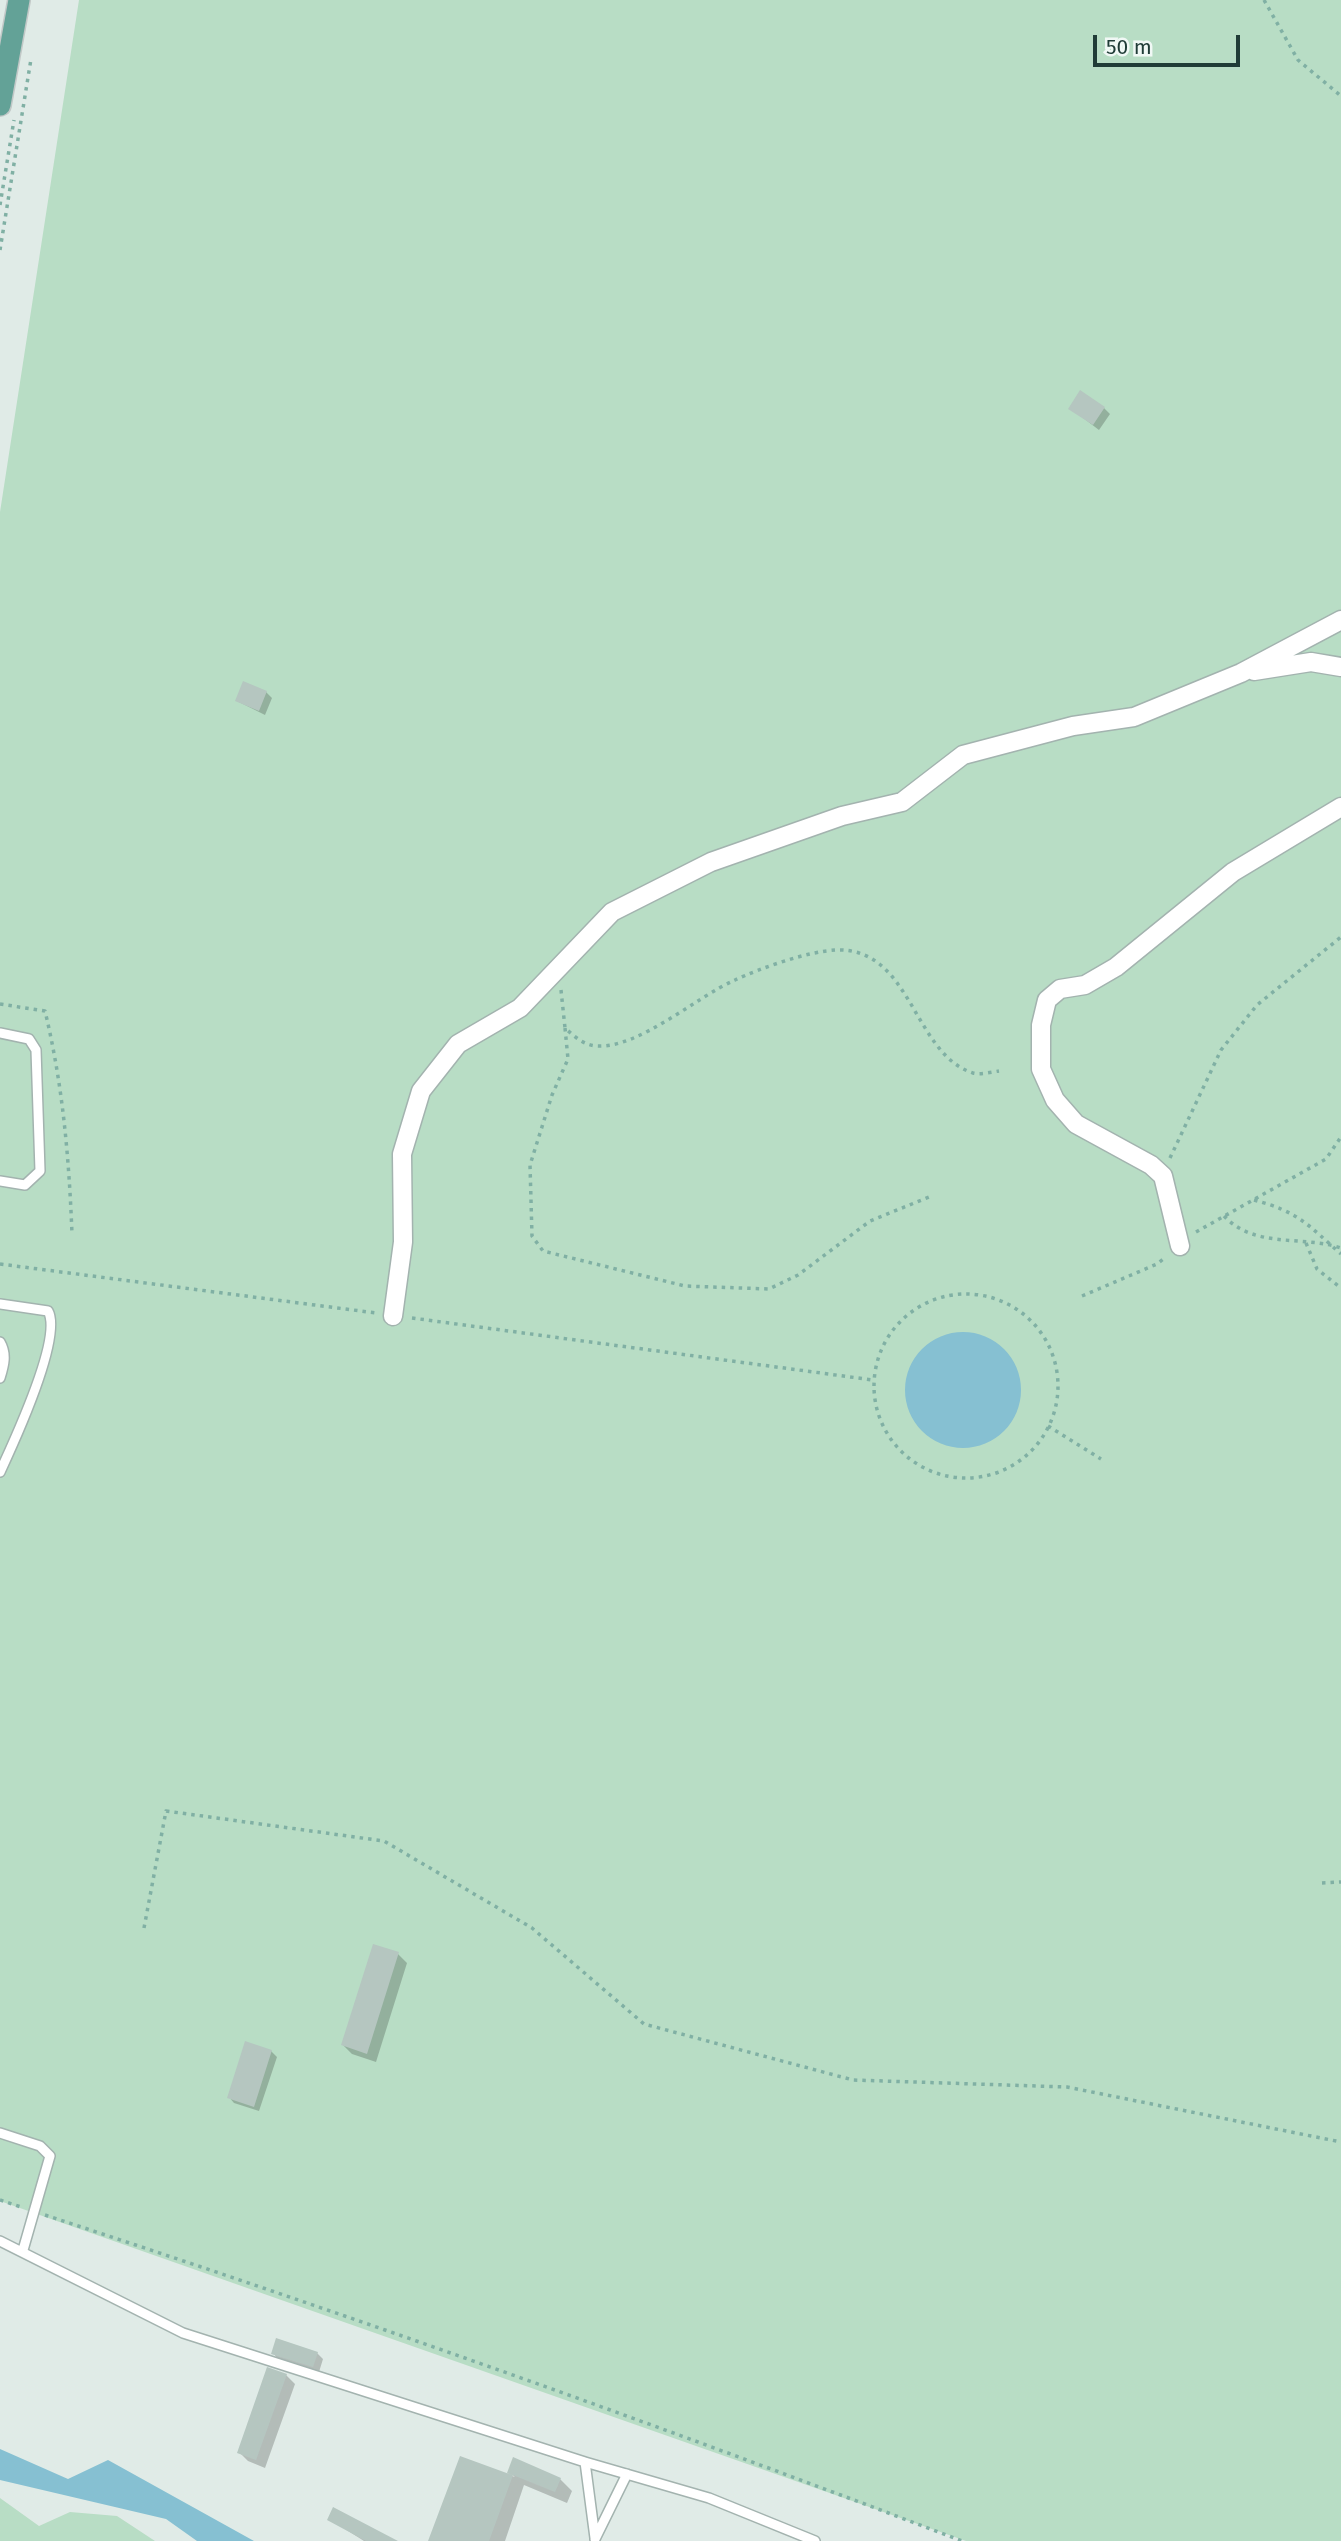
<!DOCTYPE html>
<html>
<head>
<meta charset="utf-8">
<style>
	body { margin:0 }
	#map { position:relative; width:1341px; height:2541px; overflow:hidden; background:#e0ebe7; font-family:"Fira Sans",sans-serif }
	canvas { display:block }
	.scale { position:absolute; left:1093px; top:35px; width:147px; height:32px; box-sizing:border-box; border:4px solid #203c37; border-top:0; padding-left:9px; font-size:21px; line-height:24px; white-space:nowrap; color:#203c37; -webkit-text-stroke:5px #f0f8f5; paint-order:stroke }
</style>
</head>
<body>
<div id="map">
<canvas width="1341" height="2541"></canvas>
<div class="scale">50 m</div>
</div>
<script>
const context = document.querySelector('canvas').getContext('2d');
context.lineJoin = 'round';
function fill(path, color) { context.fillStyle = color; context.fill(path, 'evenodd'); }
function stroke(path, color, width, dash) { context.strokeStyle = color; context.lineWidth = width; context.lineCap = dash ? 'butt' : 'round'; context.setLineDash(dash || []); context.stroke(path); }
fill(new Path2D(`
	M79 0H1341V2541H966L0 2201V512Z
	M0 2498 39 2526 70 2512 117 2516 155 2541H0Z`), '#b8ddc5');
fill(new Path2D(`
	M905 1390a58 58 0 1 1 116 0a58 58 0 1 1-116 0Z
	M0 2449 68 2479 108 2460 254 2541H197L166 2519 0 2480Z`), '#86c0d2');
fill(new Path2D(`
	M1070 408H1104L1110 414 1099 430Z
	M266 692 272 698 265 715 237 701Z
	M398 1954 407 1963 376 2062 352 2054 343 2045Z
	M271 2051 277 2057 259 2111 234 2103 229 2097Z
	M273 2353H317L323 2359 319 2372 278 2359Z
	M286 2375 295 2384 265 2468 248 2461 239 2452Z
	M461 2459 515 2477 509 2472 560 2479 572 2491 567 2503 524 2485 505 2541H429Z
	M329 2519 391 2541H364Z`), '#0003');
fill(new Path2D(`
	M1080 390 1105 407 1093 425 1068 409Z
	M243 681 267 691 259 711 235 701Z
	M373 1944 399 1952 367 2054 341 2045Z
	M245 2041 272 2050 254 2107 227 2098Z
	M276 2338 318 2352 313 2367 271 2354Z
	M267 2367 287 2374 256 2460 237 2453Z
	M460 2456 512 2475 507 2473 513 2457 561 2478 555 2492 513 2475 489 2541H428Z
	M333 2507 398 2541H366L327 2520Z`), '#b5c6c0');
const service = new Path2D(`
	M0 1033 29 1039 36 1050 40 1171 25 1185 0 1181
	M0 1304 48 1311C63 1337 13 1444 0 1472
	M0 1342C7 1354 4 1365 0 1378
	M0 2133 40 2146 50 2156 23 2250
	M0 2241 183 2333 585 2462 709 2498 815 2541
	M585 2462 595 2538
	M595 2539 627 2474`);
const minor = new Path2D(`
	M1254 671 1311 662 1341 667
	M1180 1246 1163 1176 1151 1165 1076 1124 1055 1100 1041 1069V1025L1047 1000 1060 989 1085 985 1116 967 1233 872 1341 807
	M393 1316 403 1242 402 1154 421 1091 458 1044 520 1008 612 912 711 862 842 816 902 802 963 755 1073 726 1134 717 1241 673 1341 620`);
const primary = new Path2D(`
	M0 105 19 0`);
stroke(service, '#a3b3af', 12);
stroke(minor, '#a3b3af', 21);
stroke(primary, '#c1c8c7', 24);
stroke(new Path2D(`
	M1264 0 1298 60 1341 96
	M0 205 14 120
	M0 250 31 59
	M561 990 565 1028C574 1036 583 1045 597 1046 640 1048 696 997 735 980 761 968 808 951 837 950 912 948 913 1054 973 1073 980 1075 992 1072 999 1071
	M0 1004 45 1011C63 1086 69 1158 72 1234
	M565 1028 568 1059 552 1095 530 1165 532 1236 543 1251 685 1286 769 1289 798 1275 870 1221 929 1197
	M1170 1158 1221 1050 1257 1005 1341 937
	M1254 1200C1299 1212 1308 1225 1341 1254
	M1224 1216C1255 1249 1302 1235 1341 1248
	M1196 1232 1326 1159 1341 1137
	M1306 1243 1317 1269 1341 1288
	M0 1264 376 1313
	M874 1386a92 92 0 1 1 184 0a92 92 0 1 1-184 0Z
	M1082 1296 1157 1264 1166 1257
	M412 1318 873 1380
	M1048 1426 1101 1459
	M1322 1883 1341 1882
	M144 1928 166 1811 384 1841 532 1928 644 2024 853 2080 1067 2087 1341 2142
	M0 2200 21 2207
	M45 2215C353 2316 659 2425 962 2541`), '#80b0a4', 3.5, [3.5, 5]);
stroke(service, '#fff', 9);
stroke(minor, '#fff', 18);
stroke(primary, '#63a297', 21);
</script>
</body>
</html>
